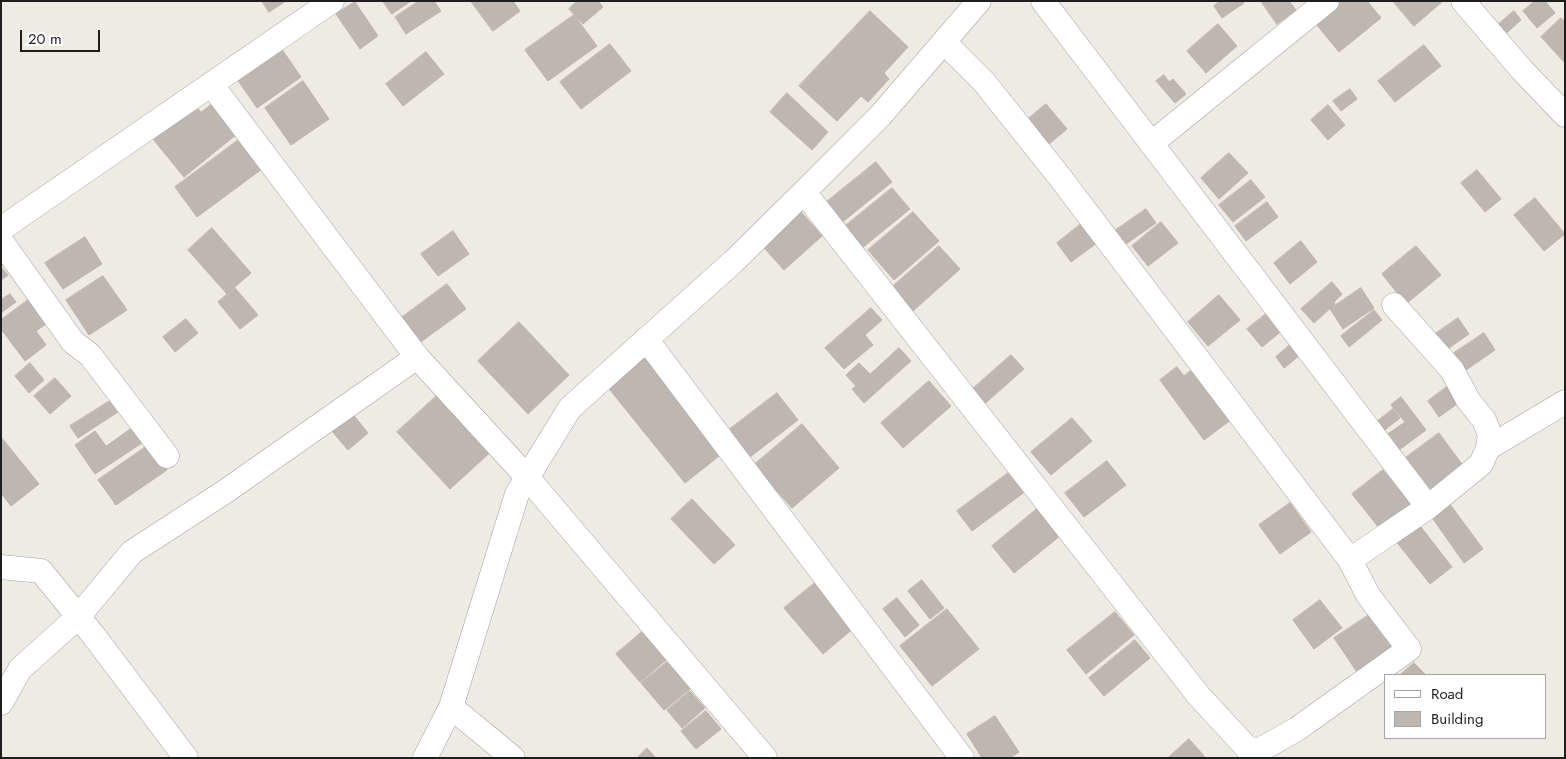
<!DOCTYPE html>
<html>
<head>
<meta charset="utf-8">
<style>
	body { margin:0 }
	#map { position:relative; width:1566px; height:759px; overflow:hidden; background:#eeebe4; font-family:Jost,sans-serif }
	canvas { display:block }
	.frame { position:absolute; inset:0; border:2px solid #1e1e1e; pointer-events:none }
	.legend { position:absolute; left:1384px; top:674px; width:162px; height:65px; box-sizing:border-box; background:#fff; border:1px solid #a5a5a5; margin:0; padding:6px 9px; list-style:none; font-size:15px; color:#1e1e1e }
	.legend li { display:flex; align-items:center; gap:10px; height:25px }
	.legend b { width:25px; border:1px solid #a5a5a5 }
	.scale { position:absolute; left:20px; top:30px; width:80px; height:22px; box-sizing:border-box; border:2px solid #1e1e1e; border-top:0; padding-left:6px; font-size:15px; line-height:18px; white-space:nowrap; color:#1e1e1e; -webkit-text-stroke:4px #fff; paint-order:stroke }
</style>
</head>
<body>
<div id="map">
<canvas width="1566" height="759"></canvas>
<div class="frame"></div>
<ul class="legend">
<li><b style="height:6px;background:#fff"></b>Road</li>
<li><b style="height:14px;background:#beb6b1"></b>Building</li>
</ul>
<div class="scale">20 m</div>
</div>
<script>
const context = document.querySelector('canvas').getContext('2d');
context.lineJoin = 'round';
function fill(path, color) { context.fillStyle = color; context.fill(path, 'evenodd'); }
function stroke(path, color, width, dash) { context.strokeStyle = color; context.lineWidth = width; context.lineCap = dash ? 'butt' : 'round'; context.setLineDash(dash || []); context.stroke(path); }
const building = new Path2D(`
	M262 1H286L269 12Z
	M383 1H411L392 14Z
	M419 1H434L441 11 406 34 395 17Z
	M471 1H513L520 11 493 31Z
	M577 1H598L603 7 583 24 569 9Z
	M1220 1H1243L1244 3 1222 18 1214 6Z
	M1261 1H1289L1296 10 1277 24Z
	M1331 1H1367L1381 18 1339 52 1311 18Z
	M1393 1H1443L1414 26Z
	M1535 1H1545L1555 13 1537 28 1523 11Z
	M355 2 378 36 360 49 336 14Z
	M870 11 908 47 884 73 889 79 868 102 861 96 837 121 799 86Z
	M1514 11 1521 20 1502 37 1494 28Z
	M574 15 597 46 548 81 525 50Z
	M1561 18 1565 22V63L1541 37Z
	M1218 24 1237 46 1206 73 1187 51Z
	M610 44 631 71 581 109 560 82Z
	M1424 45 1441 66 1395 102 1378 81Z
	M281 48 301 77 257 108 237 79Z
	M426 52 444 74 403 106 386 84Z
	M1164 75 1169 82 1173 79 1186 94 1175 103 1156 81Z
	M303 81 329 119 291 145 265 108Z
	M1350 89 1357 99 1341 111 1333 101Z
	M787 93 828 132 812 150 770 112Z
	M217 100 242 130 184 177 153 139 195 105 201 112Z
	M1046 104 1067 129 1049 144 1028 119Z
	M1328 105 1345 125 1328 140 1311 120Z
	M244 136 266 166 197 217 175 187Z
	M1229 153 1248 173 1219 199 1201 178Z
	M876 162 892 182 840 224 824 204Z
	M1477 170 1501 199 1485 212 1461 183Z
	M1251 180 1265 197 1233 222 1219 205Z
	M892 188 910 209 862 248 844 227Z
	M1535 198 1565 234 1544 251 1514 215Z
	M1267 202 1278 217 1246 241 1235 226Z
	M796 206 822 236 784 270 757 240Z
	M1146 209 1156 223 1126 244 1116 230Z
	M913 212 939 241 894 280 868 250Z
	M1086 220 1101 240 1071 262 1057 243Z
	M1161 222 1178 243 1148 266 1132 246Z
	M212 228 251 273 227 294 188 250Z
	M453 231 469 254 438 276 421 254Z
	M85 237 102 264 63 289 45 263Z
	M1301 241 1317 262 1290 284 1274 263Z
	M939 246 960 269 913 311 892 287Z
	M1416 246 1441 275 1406 304 1382 274Z
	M1 267 8 275 1 280Z
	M103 276 127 310 89 335 66 300Z
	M1332 282 1342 294 1334 302 1335 304 1314 323 1301 309Z
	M447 284 466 309 411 349 393 324Z
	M235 288 258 315 240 329 218 302Z
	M1361 288 1374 308 1343 329 1330 309Z
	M10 294 16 302 2 312 1 300Z
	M35 295 53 319 36 331 46 345 25 361 1 329V320Z
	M1219 295 1240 320 1208 346 1188 322Z
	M1275 307 1289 325 1262 347 1247 329Z
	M871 308 882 320 865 335 873 345 844 369 825 348Z
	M1374 310 1382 320 1349 347 1341 336Z
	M1458 318 1469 334 1439 355 1428 339Z
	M186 319 198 333 175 352 163 337Z
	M519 322 569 375 528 414 478 361Z
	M1484 333 1495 350 1466 370 1454 353Z
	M1291 344 1300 355 1284 368 1276 357Z
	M899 348 911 361 864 403 852 389 856 386 846 375 859 363 870 374Z
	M640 350 723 453 685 483 602 380Z
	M1011 355 1024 369 981 407 968 393Z
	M30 363 44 380 29 393 15 376Z
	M1177 367 1184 376 1194 368 1232 419 1204 440 1160 380Z
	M55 378 71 396 50 414 34 396Z
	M929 381 951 406 903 448 881 423Z
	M1452 383 1464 399 1439 417 1428 401Z
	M442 391 495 448 450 489 397 432Z
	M777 393 798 420 750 457 730 429Z
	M1401 397 1426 430 1391 456 1379 440 1405 422 1391 405Z
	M113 399 121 410 78 438 70 426Z
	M1393 409 1400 418 1377 436 1370 427Z
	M351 412 368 433 348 450 331 430Z
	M1072 418 1092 441 1051 475 1031 452Z
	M802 424 839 468 792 508 754 465Z
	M135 426 145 441 95 474 75 445 95 431 106 446Z
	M1439 433 1464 467 1429 493 1404 459Z
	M1 437 39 484 11 506 1 493Z
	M150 444 167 470 116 505 98 480Z
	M1107 461 1126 485 1084 517 1065 493Z
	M1383 470 1411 505 1380 529 1352 494Z
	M1011 471 1026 491 972 531 957 511Z
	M692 499 735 545 714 564 671 519Z
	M1290 503 1311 532 1280 554 1259 525Z
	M1449 503 1483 549 1464 563 1431 516Z
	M1037 509 1060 536 1014 573 992 546Z
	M1417 522 1452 567 1430 584 1395 540Z
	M922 580 944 608 930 619 908 591Z
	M816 582 855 627 823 654 784 608Z
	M897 598 919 625 905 637 883 609Z
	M1320 600 1342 628 1314 649 1293 620Z
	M947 609 979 649 932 686 900 646Z
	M1375 611 1399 648 1359 675 1334 638Z
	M1115 612 1134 635 1086 674 1067 650Z
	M642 632 666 660 640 682 616 654Z
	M1135 640 1150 658 1104 696 1089 678Z
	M667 662 690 689 664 710 641 683Z
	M1414 663 1426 675H1400Z
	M690 691 705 708 682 728 667 710Z
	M706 711 721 729 696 749 681 731Z
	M995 716 1019 752 1010 758H982L967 734Z
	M1189 739 1205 757 1168 758Z
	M647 748 656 758H637Z`);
fill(building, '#beb6b1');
stroke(building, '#bfb1a8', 1);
const street = new Path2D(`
	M1043 1 1428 507
	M1463 1 1522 70 1565 115
	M211 84 417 357 527 477 765 758
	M1152 143 1327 1
	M804 192 1199 696 1248 749 1260 750 1297 729 1409 649 1368 595 1350 560 1059 176 984 82 944 42
	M1 229 332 1
	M1 241 73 342 90 355 167 456
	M646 339 962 758
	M1488 448 1565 402
	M1350 560 1428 507 1481 464 1488 448 1490 435 1484 420 1468 400 1452 370 1394 305
	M1 567 41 571 94 636 186 758
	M1 703 20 669 78 617 132 552 226 491 417 357
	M451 707 513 758
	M425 758 451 707 517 494 570 408 734 261 804 192 880 116 979 1`);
stroke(street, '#a2a2a2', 25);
stroke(street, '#fff', 24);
</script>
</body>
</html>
